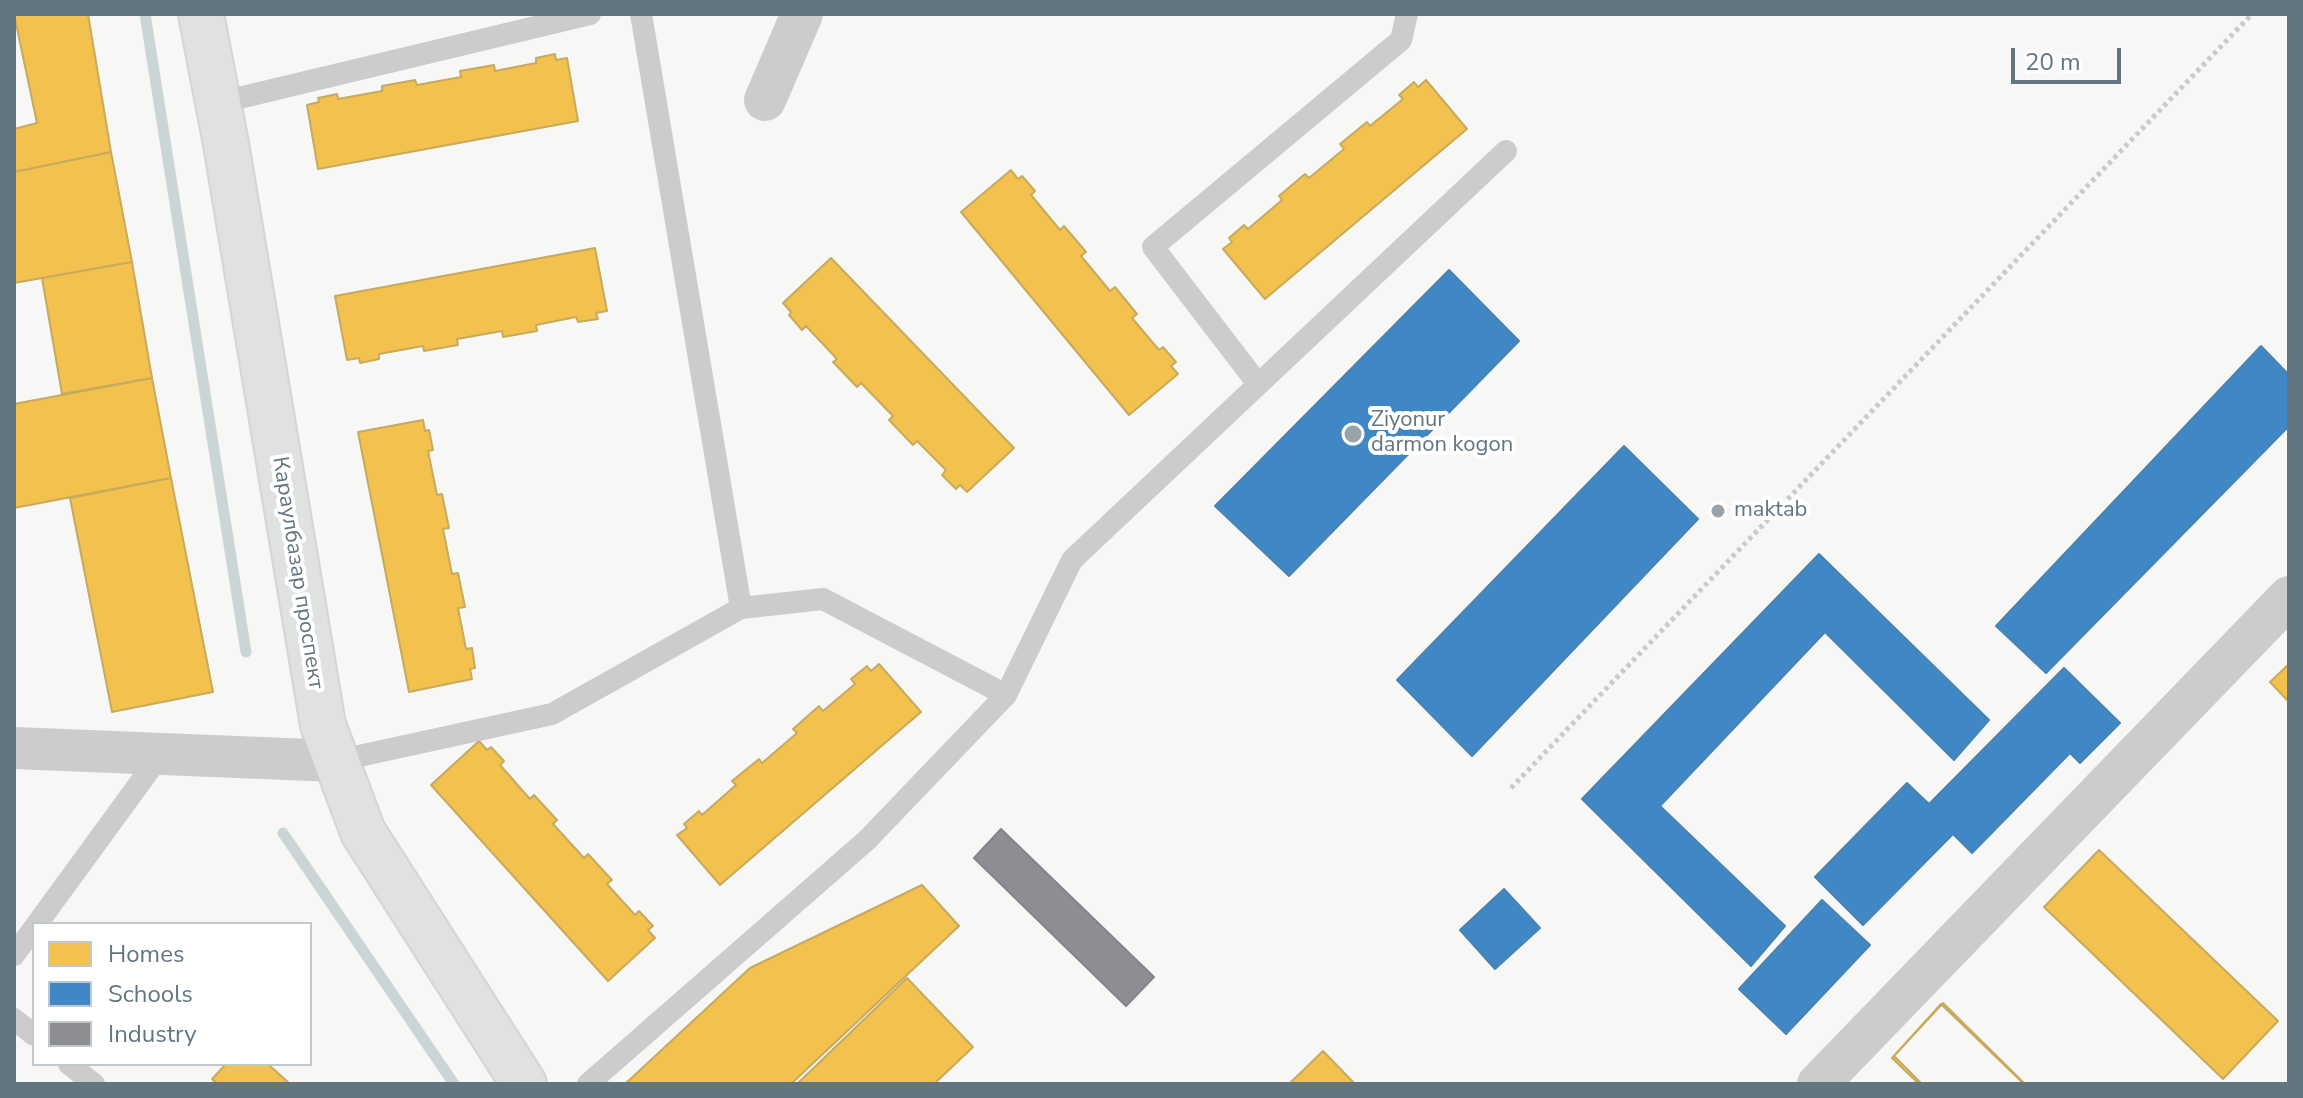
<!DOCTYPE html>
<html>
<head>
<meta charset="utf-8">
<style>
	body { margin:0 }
	#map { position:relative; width:2303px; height:1098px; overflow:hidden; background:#f7f7f6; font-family:"Nunito Sans",sans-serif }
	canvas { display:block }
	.frame { position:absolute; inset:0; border:16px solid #637680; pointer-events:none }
	.legend { position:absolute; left:32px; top:922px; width:280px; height:144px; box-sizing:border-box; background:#fff; border:2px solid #c1c8cc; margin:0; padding:10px 14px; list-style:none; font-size:24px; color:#637680 }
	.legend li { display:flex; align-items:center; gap:16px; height:40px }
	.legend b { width:40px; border:2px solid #c1c8cc }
	.scale { position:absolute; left:2011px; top:48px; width:110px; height:36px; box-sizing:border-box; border:4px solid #637680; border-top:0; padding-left:10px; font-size:24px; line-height:28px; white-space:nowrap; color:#637680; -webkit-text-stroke:6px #fff; paint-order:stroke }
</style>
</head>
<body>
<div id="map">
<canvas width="2303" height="1098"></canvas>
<div class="frame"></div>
<ul class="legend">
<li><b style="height:22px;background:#f2c14e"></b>Homes</li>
<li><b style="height:22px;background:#3f88c5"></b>Schools</li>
<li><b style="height:22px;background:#8d8d92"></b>Industry</li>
</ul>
<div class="scale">20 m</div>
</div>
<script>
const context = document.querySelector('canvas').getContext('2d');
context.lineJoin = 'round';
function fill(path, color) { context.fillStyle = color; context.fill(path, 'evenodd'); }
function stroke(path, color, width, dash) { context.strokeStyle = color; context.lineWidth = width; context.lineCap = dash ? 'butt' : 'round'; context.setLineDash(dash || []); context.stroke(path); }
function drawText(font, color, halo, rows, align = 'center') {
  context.font = font + ' "Nunito Sans",sans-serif'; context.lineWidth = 8; context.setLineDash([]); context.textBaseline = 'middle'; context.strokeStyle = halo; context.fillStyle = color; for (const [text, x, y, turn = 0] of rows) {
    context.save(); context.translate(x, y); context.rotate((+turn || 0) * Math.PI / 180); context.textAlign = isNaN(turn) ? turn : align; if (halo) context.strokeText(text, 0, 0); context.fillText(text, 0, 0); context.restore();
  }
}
const homes = new Path2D(`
	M14 14H88L111 152 14 172V129L37 123Z
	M555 54 556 60 567 58 578 121 318 169 307 105 319 102 318 98 337 94 338 99 382 91V86L415 80 417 85 461 77 460 71 494 65 495 71 536 63V58Z
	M1426 80 1467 129 1265 299 1223 249 1232 242 1229 238 1244 225 1248 229 1282 200 1279 196 1305 174 1309 178 1344 149 1340 144 1367 122 1370 126 1403 99 1399 95 1414 82 1418 87Z
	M111 152 132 262 14 283V172Z
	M1011 170 1018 179 1022 176 1035 191 1031 195 1060 230 1064 226 1086 252 1081 256 1110 291 1115 287 1137 314 1132 318 1159 350 1163 347 1176 362 1171 366 1178 374 1129 415 961 212Z
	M595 248 607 311 596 313 598 319 578 322 576 317 536 325 537 331 503 337 502 331 457 339 458 345 424 351 423 346 379 354V359L360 363 359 358 347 360 335 296Z
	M831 258 1014 448 967 492 960 485 956 489 942 475 946 470 917 441 913 445 889 420 893 416 861 383 857 387 833 362 837 359 806 326 802 330 789 315 791 312 783 303Z
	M132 262 152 378 62 394 42 278Z
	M152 378 171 478 14 508V404Z
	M423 420 425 431 429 430 433 450 428 451 437 495 442 494 449 528 443 529 452 574 458 573 465 607 458 608 466 649 472 648 475 668 470 669 472 679 409 692 358 432Z
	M171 478 213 692 112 712 70 498Z
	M879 664 921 712 720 885 677 835 687 828 684 824 699 811 702 815 736 785 732 781 759 759 762 763 797 733 793 729 819 706 823 711 855 684 851 679 867 666 871 671Z
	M2289 664V702L2270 682Z
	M479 741 487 750 491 747 504 761 500 765 530 799 534 795 557 820 553 824 584 858 588 854 612 880 607 884 635 915 639 911 653 926 648 930 655 938 608 981 431 785Z
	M2099 850 2278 1021 2223 1079 2044 907Z
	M922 885 959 926 791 1084H625L750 968Z
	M907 978 973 1047 934 1084H797Z
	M1943 1003 2025 1084H1922L1894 1056Z
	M1941 1004 2024 1084H1919L1892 1058Z
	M1323 1051 1355 1084H1289Z
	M226 1064H268L290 1084H217L212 1079Z`);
fill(homes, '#f2c14e');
stroke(homes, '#c7aa5d', 2);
const schools = new Path2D(`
	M1449 270 1519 341 1289 576 1215 506Z
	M2261 346 2289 375V426L2046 673 1996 626Z
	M1624 446 1698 519 1472 756 1397 680Z
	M1819 554 1989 720 1954 760 1825 632 1660 806 1785 926 1751 966 1582 799Z
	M2064 668 2120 723 2080 763 2070 753 1972 853 1953 834 1863 925 1815 877 1907 783 1929 804Z
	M1504 889 1540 928 1495 969 1460 930Z
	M1822 900 1870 945 1786 1034 1739 989Z`);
fill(schools, '#3f88c5');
stroke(schools, '#4a83b0', 2);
const industry = new Path2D(`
	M1001 829 1154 977 1126 1006 974 858Z`);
fill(industry, '#8d8d92');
stroke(industry, '#80868d', 2);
stroke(new Path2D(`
	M145 14 246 652
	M283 833 454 1084`), '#cbd5d6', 11);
const secondary = new Path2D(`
	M201 14 226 144 323 725 363 832 524 1084`);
stroke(secondary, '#d4d5d6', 48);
stroke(new Path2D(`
	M1511 788 2252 14`), '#c8cacb', 5, [4, 4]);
stroke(new Path2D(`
	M641 14 741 608
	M218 103 590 14
	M1258 384 1153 247 1401 40 1407 14
	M336 761 552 714 741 608 823 599 1006 695
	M37 924 161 754
	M14 955 34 928
	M14 1019 34 1035
	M69 1064 94 1084
	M588 1084 867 840 1006 695 1072 560 1506 151`), '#cccccd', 22);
stroke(new Path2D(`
	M765 100 802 14
	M14 748 336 761
	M1818 1084 2289 597`), '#cccccd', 42);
stroke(secondary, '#e0e1e1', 44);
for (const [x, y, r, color] of [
	[1353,434,10,"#97a3a9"],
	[1718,511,8,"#97a3a9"]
]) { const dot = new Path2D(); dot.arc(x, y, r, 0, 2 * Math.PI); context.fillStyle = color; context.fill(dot); stroke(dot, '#fff', 3); }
drawText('22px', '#637680', '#fff', [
	["Ziyonur",1371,421],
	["darmon kogon",1371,446],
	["maktab",1734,511]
], 'left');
drawText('22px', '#637680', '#fff', [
	["Караулбазар проспект",297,573,81]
]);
</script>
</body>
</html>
